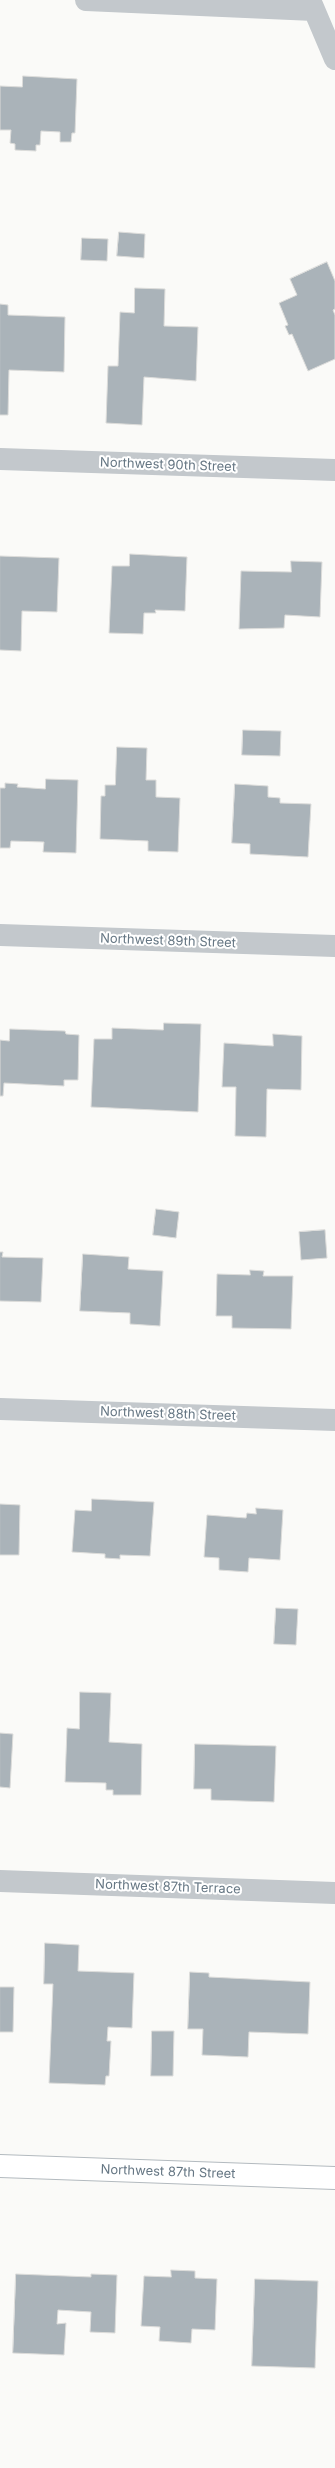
<!DOCTYPE html>
<html>
<head>
<meta charset="utf-8">
<style>
	body { margin:0 }
	canvas { display:block; background:#fafaf8 }
</style>
</head>
<body>
<canvas width="335" height="2468"></canvas>
<script>
const context = document.querySelector('canvas').getContext('2d');
context.lineJoin = 'round';
function fill(path, color) { context.fillStyle = color; context.fill(path, 'evenodd'); }
function stroke(path, color, width, dash) { context.strokeStyle = color; context.lineWidth = width; context.lineCap = dash ? 'butt' : 'round'; context.setLineDash(dash || []); context.stroke(path); }
function drawText(font, color, halo, rows, align = 'center') {
  context.font = font + ' Inter,sans-serif'; context.lineWidth = 4; context.setLineDash([]); context.textBaseline = 'middle'; context.strokeStyle = halo; context.fillStyle = color; for (const [text, x, y, turn = 0] of rows) {
    context.save(); context.translate(x, y); context.rotate((+turn || 0) * Math.PI / 180); context.textAlign = isNaN(turn) ? turn : align; if (halo) context.strokeText(text, 0, 0); context.fillText(text, 0, 0); context.restore();
  }
}
const building = new Path2D(`
	M23 76 77 79 75 133H72L71 142H60V132L41 131 40 145H36V151L15 150V144L10 143 11 130H0V86L22 87Z
	M119 232 145 234 144 258 117 256Z
	M82 238 108 239 107 261 81 260Z
	M327 262 335 281V309L333 310 335 315V359L308 371 292 334 289 335 285 326 288 325 279 303 297 295 290 279Z
	M135 288 165 289 164 326 198 327 196 381 144 377 142 425 106 423 108 366H118L120 312 134 313Z
	M0 304 8 305V315L65 317 64 372 9 370 8 415H0Z
	M130 554 187 557 185 611 155 610 156 613H144L143 634 109 633 112 566H129Z
	M0 556 59 558 57 612 22 611 21 651 0 650Z
	M291 561 322 562 320 617 285 615 284 628 239 629 241 571 291 572Z
	M243 730 281 731 280 756 242 755Z
	M117 747 147 748 146 780H156V797L180 798 178 852 148 851V841L100 839 101 796H105V785H115Z
	M46 779 78 780 76 853 43 852 44 842 11 841 10 848H0V788H5V783L18 784 17 787 45 789Z
	M235 784 268 786V797L280 798V803L311 804 308 857 250 854V844L232 843Z
	M164 1023 201 1024 198 1112 91 1107 94 1039H112V1028L163 1030Z
	M10 1029 65 1031 66 1034 79 1035 78 1080H64V1086L4 1083 3 1096H0V1040L9 1041Z
	M273 1034 302 1036 301 1090 267 1089 266 1137 235 1136 236 1087H222L224 1043 273 1046Z
	M156 1209 179 1212 176 1238 153 1235Z
	M325 1230 327 1258 301 1260 299 1232Z
	M0 1252H3L2 1257 43 1258 41 1302 0 1301Z
	M83 1254 129 1257 128 1269 163 1271 160 1326 130 1324V1313L80 1311Z
	M250 1270 264 1271 263 1276H293L291 1329 232 1328V1316H216L217 1274 250 1275Z
	M92 1499 154 1502 150 1556 120 1555V1559L105 1558V1554L72 1552 75 1510 91 1511Z
	M0 1504 20 1505 19 1555H0Z
	M256 1508 283 1510 280 1560 249 1558 248 1572 219 1570V1558L204 1557 207 1515 246 1518 247 1513 256 1514Z
	M276 1608 298 1609 296 1645 274 1644Z
	M80 1692 111 1693 109 1742 142 1744 141 1795H113V1790H106V1783L65 1782 67 1728 79 1729Z
	M0 1733 13 1734 10 1788 0 1787Z
	M195 1744 276 1746 274 1802 211 1800V1789H194Z
	M45 1943 79 1945 78 1971 134 1973 132 2028 108 2027 107 2041H111L109 2076H106L105 2085 49 2083 53 1984H44Z
	M190 1972 209 1973V1977L310 1982 308 2034 249 2032 248 2057 202 2055 203 2029H188Z
	M0 1987H14L13 2032H0Z
	M152 2031H174L173 2076H151Z
	M171 2270 195 2271V2278L217 2279 215 2330 192 2329 191 2343 159 2341 160 2327 141 2326 144 2276 171 2277Z
	M16 2274 91 2277V2274L117 2275 115 2333 90 2332 91 2312 58 2310 57 2324 66 2323 64 2355 13 2353Z
	M255 2279 318 2281 315 2368 252 2366Z`);
fill(building, '#aab3b9');
stroke(building, '#dcdcda', 1);
const secondary = new Path2D(`
	M0 2166 335 2178`);
stroke(secondary, '#b3babf', 24);
stroke(new Path2D(`
	M86 0 314 10
	M310 0 335 59
	M0 459 335 470
	M0 935 335 946
	M0 1409 335 1420
	M0 1881 335 1893`), '#c3c8cc', 22);
stroke(secondary, '#fff', 22);
drawText('13px', '#657683', '#fff', [
	["Northwest 90th Street",168,465,2],
	["Northwest 89th Street",168,941,2],
	["Northwest 88th Street",168,1414,2],
	["Northwest 87th Terrace",168,1887,2],
	["Northwest 87th Street",168,2172,2]
]);
</script>
</body>
</html>
